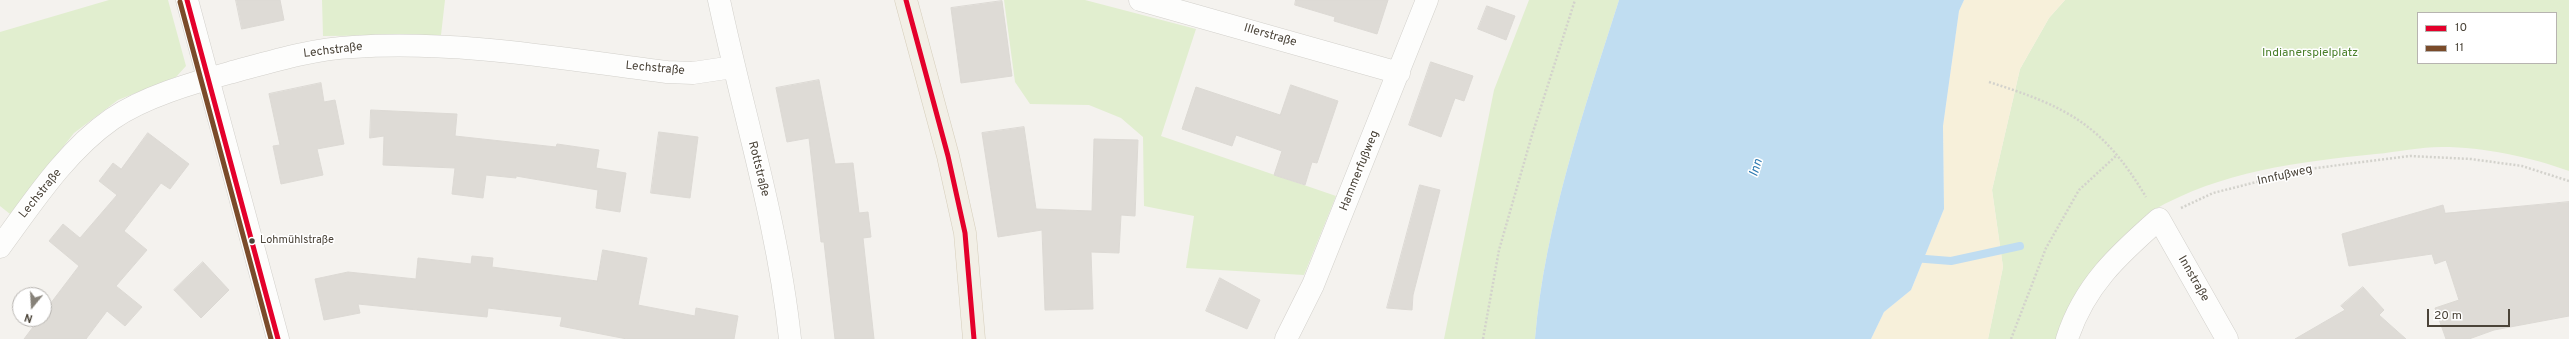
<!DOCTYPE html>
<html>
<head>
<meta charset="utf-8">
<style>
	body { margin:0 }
	#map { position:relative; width:2569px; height:339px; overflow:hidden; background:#f4f2ee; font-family:Overpass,sans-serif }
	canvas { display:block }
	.legend { position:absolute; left:2417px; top:12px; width:140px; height:52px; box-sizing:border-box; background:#fff; border:1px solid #b7b4b0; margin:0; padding:5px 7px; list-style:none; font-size:12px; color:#4b4439 }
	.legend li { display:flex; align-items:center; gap:8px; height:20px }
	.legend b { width:20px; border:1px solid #b7b4b0 }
	.north { position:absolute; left:12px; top:287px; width:40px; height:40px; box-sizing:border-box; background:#fff; border:1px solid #b7b4b0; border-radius:50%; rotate:198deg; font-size:11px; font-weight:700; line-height:16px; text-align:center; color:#4b4439 }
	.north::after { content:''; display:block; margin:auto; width:14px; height:18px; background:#868178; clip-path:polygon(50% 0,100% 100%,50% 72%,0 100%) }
	.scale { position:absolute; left:2427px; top:309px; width:83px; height:18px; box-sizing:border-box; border:2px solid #4b4439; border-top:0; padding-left:5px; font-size:12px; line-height:14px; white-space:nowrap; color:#4b4439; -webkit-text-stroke:3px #fff; paint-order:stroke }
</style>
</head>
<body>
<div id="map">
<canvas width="2569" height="339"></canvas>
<ul class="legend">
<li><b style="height:5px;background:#e4002b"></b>10</li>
<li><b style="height:5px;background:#7a4b2a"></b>11</li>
</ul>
<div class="north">N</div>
<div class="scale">20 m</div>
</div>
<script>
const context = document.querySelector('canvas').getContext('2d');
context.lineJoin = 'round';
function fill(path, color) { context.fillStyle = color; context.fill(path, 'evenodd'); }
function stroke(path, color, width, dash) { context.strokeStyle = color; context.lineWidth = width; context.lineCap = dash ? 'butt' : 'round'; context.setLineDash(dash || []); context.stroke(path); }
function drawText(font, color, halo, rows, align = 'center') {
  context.font = font + ' Overpass,sans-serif'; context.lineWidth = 3; context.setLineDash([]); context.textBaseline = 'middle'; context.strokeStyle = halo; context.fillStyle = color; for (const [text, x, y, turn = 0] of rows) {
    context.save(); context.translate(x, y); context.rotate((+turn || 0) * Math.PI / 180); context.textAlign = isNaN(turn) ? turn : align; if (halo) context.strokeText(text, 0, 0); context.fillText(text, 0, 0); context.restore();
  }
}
fill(new Path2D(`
	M109 0H168L186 66 176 77 118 100 74 133 10 214 0 206V32Z
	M322 0H445L441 35 323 36Z
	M1004 0H1085L1196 29 1161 136 1336 196 1304 275 1186 268 1194 216 1144 206 1143 137 1121 118 1089 105 1030 104 1015 82Z
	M1529 0H1619C1584 110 1545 223 1535 339H1444L1494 90Z
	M2065 0H2569V171C2530 157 2484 147 2442 147 2420 147 2397 152 2376 154 2298 162 2221 171 2152 211 2143 216 2135 228 2127 236 2096 269 2069 295 2056 339H1988L2003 267 1992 190 2020 69 2049 18ZM2418 13H2556V63H2418Z`), '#e1eecf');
fill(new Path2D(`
	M1964 0H2065L2049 18 2020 69 1992 190 2003 267 1988 339H1871L1884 312 1911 290 1944 209 1943 126 1959 11Z`), '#f7f0da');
fill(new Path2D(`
	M1619 0H1964L1959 11 1943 126 1944 209 1911 290 1884 312 1871 339H1535C1545 223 1584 110 1619 0Z`), '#c0ddf1');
stroke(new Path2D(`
	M1913 258 1951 261 2020 246`), '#c0ddf1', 8);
const building = new Path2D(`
	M236 0H280L284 20 242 29Z
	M1296 0H1388L1377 34 1334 21 1335 17 1295 5Z
	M1002 1 1012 76 961 83 951 8Z
	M1487 6 1515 16 1506 40 1478 29Z
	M1431 62 1473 76 1464 101 1455 98 1441 137 1409 125Z
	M819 80 835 164 853 163 859 213 868 212 871 237 863 238 874 339H835L824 242H821L809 138 787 142 776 88Z
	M321 83 324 102 335 100 344 144 317 149 323 175 281 184 273 146 280 145 269 94Z
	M1291 85 1338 101 1317 163 1312 162 1305 185 1274 175 1282 151 1236 135 1232 146 1182 129 1196 87 1280 115Z
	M371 110 457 114 455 136 556 147 557 144 599 150 596 168 626 173 620 212 596 208 598 190 516 176V178L486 175 483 198 452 194 455 168 383 165 384 136 370 138Z
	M1024 127 1036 209 1092 211 1094 139 1138 140 1135 216 1121 215 1119 253 1091 252 1093 309 1045 310 1042 230 998 237 982 133Z
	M659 132 698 137 690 198 651 193Z
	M148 133 189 164 170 189 161 183 124 231 147 250 116 286 142 307 125 326 107 311 86 339H24L39 319H44V312L79 266 49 241 63 224 80 238 117 195 99 181 113 163 121 169Z
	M1420 185 1440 190 1413 295 1412 310 1387 308Z
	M2569 202V316L2494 330 2469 339H2446L2435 308 2459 300 2446 260 2435 264 2432 254 2349 266 2342 234 2443 205 2445 213Z
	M603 250 647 258 638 305 695 316 696 308 738 316 734 339H627L560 326 562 317 488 308 487 317 358 304 360 313 324 320 315 279 348 272 416 279 418 258 471 264 472 256 493 258 492 267 597 281Z
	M203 262 229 290 201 318 174 290Z
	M1220 278 1260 300 1247 329 1206 311Z
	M2363 287 2384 310 2379 315 2406 339H2295L2345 310 2341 306Z`);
fill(building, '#dedbd6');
stroke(building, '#dcd9d4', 1);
const minor = new Path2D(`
	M187 0 278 339
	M719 0C743 113 778 224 790 339
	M1140 0 1399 73
	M0 247C33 202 66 151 112 119 144 97 192 83 229 73 270 62 311 49 353 47 458 40 563 59 667 72L693 73 733 67
	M1286 339 1313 285 1427 0
	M2067 339C2084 286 2118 255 2159 219L2227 339`);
const major = new Path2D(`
	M906 0 948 156 965 233 974 339`);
stroke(minor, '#d2d0cb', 23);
stroke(major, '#d6cebb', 23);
stroke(new Path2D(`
	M1989 82C2068 107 2103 125 2146 197
	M2181 208 2213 193 2308 169 2410 156 2471 159 2522 166 2569 181
	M1483 339 1499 250 1532 135 1575 0
	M2011 339 2046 248 2079 190 2117 155`), '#d3d2cc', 2.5, [2, 2]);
stroke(minor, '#fdfdfc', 22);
stroke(major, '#f2efe6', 22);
stroke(new Path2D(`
	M187 0 278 339
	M906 0 948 156 965 233 974 339`), '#e4002b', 5);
stroke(new Path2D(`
	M180 2 271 339`), '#7a4b2a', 5);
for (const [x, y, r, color] of [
	[252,241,3.5,"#4b4439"]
]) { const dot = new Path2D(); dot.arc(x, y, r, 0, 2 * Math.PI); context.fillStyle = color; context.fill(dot); stroke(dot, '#fff', 1.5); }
drawText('11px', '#4b4439', '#fff', [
	["Lohmühlstraße",260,241]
], 'left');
drawText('12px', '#4b4439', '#fff', [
	["Illerstraße",1270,36,16],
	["Lechstraße",333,51,-7],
	["Lechstraße",655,69,5],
	["Rottstraße",758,169,76],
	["Hammerfußweg",1360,171,-68],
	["Innfußweg",2285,176,-13],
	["Lechstraße",41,194,-51],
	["Innstraße",2193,279,60]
]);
drawText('12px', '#4a7f2a', '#fff', [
	["Indianerspielplatz",2310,54]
]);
drawText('italic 13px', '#2e7ab2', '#fff', [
	["Inn",1757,168,-73]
]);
</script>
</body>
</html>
